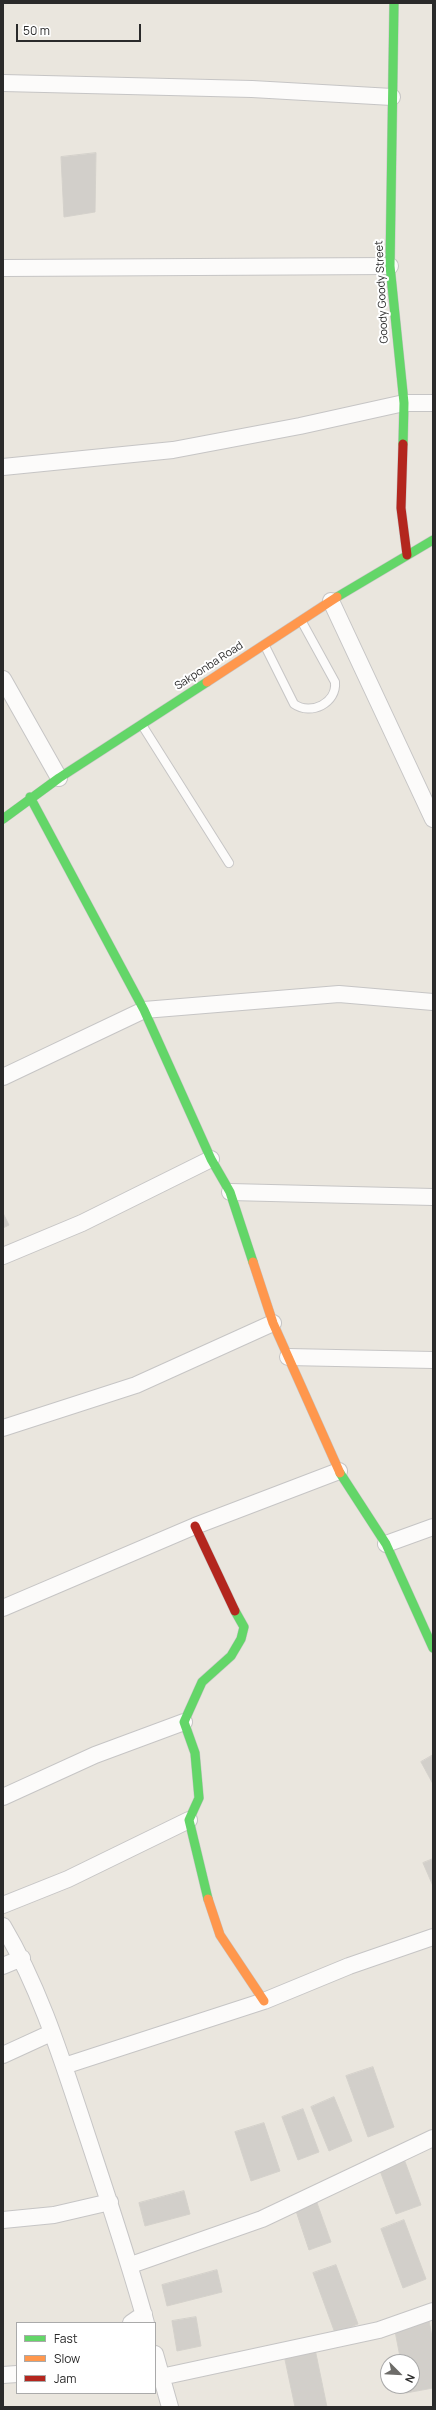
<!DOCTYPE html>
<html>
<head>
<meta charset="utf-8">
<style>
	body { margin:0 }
	#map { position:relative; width:436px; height:2410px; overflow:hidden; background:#eae6de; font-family:Manrope,sans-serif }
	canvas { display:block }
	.frame { position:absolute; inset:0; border:4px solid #2a2a2a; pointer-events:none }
	.legend { position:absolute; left:16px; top:2322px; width:140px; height:72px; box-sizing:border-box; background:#fff; border:1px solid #aaa; margin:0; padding:5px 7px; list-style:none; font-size:12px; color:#2a2a2a }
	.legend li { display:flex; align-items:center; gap:8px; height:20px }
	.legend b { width:20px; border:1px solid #aaa }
	.north { position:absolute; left:380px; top:2354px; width:40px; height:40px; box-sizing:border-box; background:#fff; border:1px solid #aaa; border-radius:50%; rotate:114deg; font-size:11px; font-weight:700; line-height:16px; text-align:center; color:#2a2a2a }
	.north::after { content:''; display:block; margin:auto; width:14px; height:18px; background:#6d6c69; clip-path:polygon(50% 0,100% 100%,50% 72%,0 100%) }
	.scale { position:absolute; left:16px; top:24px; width:125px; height:18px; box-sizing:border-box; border:2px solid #2a2a2a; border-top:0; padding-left:5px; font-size:12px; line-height:14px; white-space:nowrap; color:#2a2a2a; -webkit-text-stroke:3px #fff; paint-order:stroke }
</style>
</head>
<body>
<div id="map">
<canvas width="436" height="2410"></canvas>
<div class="frame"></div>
<ul class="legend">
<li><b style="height:5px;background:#63d668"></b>Fast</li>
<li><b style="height:5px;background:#ff974d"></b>Slow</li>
<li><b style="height:5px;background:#b3261e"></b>Jam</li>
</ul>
<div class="north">N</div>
<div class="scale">50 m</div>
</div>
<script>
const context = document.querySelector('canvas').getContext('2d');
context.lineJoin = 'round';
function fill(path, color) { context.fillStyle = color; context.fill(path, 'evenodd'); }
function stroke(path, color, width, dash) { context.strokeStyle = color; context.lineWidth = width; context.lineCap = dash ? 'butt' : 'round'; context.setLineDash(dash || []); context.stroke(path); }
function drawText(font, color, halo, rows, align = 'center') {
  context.font = font + ' Manrope,sans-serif'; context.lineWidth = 4; context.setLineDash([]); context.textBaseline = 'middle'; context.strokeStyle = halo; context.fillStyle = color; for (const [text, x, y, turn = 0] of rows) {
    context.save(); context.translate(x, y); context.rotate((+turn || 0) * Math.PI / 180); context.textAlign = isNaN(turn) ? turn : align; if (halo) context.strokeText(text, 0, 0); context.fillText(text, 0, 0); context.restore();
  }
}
const building = new Path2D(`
	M96 153 95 212 64 217 61 157Z
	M3 1213 9 1225 3 1228Z
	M433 1755V1784L421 1762Z
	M433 1859V1886L423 1863Z
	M373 2067 394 2127 368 2137 346 2076Z
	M334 2097 352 2141 329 2151 311 2107Z
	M303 2109 319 2152 298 2160 282 2117Z
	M264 2123 280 2171 251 2181 235 2132Z
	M404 2159 421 2205 396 2214 379 2168Z
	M184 2191 190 2214 145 2226 139 2203Z
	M316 2200 331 2242 309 2250 295 2208Z
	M404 2220 426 2279 403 2288 381 2229Z
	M336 2265 358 2324 335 2333 313 2273Z
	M217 2270 222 2292 167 2306 162 2285Z
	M196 2317 201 2346 177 2351 172 2321Z
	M429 2320 433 2343V2388L406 2393 405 2386H412V2362H401L394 2326Z
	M315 2349 327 2407H295L284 2355Z`);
fill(building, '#d2cfca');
stroke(building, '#d4d1cb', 1);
const lane = new Path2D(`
	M265 646 294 704C311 716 337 703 335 682L302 622
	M142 725 229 863`);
const street = new Path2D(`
	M3 83 252 89 392 97
	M3 268 390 266
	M3 467 173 450 300 426 404 403H433
	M331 601 433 819
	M3 679 59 778
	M3 1077 144 1010 339 994 433 1002
	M230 1192 433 1197
	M3 1256 82 1223 211 1159
	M288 1357 433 1360
	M3 1428 136 1385 273 1323
	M386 1544 433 1527
	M3 1608 195 1526 339 1471
	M3 1797 95 1755 184 1722
	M3 1905 68 1879 189 1820
	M3 1926C40 1988 62 2060 85 2129 106 2193 128 2257 146 2323
	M3 1966 22 1958
	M3 2055 51 2033
	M64 2066 264 2001 349 1966 433 1937
	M3 2220 54 2215 110 2202
	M131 2265 262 2219 433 2138
	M131 2323 144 2314
	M155 2354 170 2407
	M3 2375 17 2374
	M161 2377 379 2330 433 2311`);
const fast = new Path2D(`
	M394 3 390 266 404 403 403 444
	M337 597 433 540
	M30 797 144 1010 211 1159 230 1192 253 1262
	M3 819 59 778 207 682
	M340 1473 386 1544 433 1648
	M208 1899 189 1820 199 1798 195 1753 184 1722 202 1682 231 1656 241 1639 244 1627 235 1611`);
const slow = new Path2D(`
	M207 682 337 597
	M253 1262 273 1323 340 1473
	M208 1899 220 1935 264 2001`);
const jam = new Path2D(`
	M403 444 401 508 407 555
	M195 1526 235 1611`);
stroke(lane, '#c6c5c5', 10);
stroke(street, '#c6c5c5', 18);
stroke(fast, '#c6c5c5', 10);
stroke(slow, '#c6c5c5', 10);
stroke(jam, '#c6c5c5', 10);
stroke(lane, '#fcfbfa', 8);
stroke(street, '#fcfbfa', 16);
stroke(fast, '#63d668', 9);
stroke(slow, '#ff974d', 9);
stroke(jam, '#b3261e', 9);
drawText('11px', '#2a2a2a', '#fff', [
	["Goody Goody Street",382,292,-93],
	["Sakponba Road",209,666,-33]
]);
</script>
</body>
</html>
